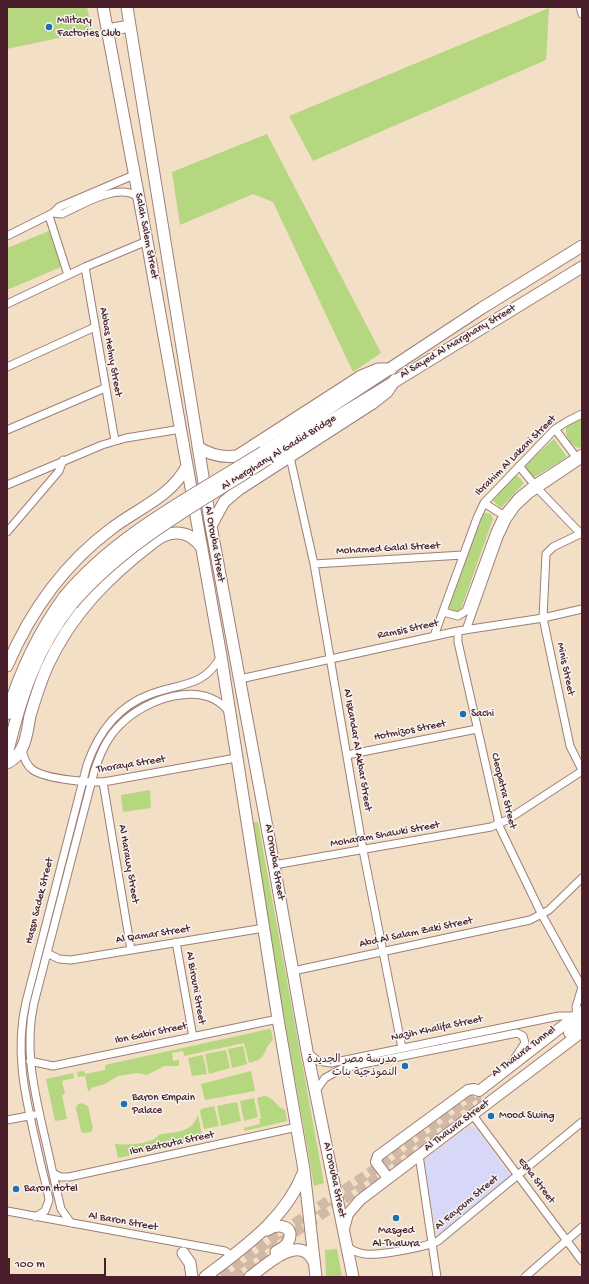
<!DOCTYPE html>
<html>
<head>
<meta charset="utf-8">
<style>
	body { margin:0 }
	#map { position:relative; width:589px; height:1284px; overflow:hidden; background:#f3dfc5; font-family:"Gochi Hand",sans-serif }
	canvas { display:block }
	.frame { position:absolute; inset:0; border:8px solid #4a1f2b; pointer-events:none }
	.scale { position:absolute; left:8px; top:1258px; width:98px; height:18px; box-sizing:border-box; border:2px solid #4a1f2b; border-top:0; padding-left:5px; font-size:12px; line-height:14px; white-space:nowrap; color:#4a1f2b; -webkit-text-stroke:3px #f6f6f2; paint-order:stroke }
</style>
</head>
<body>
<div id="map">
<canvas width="589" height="1284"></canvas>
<div class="frame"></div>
<div class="scale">100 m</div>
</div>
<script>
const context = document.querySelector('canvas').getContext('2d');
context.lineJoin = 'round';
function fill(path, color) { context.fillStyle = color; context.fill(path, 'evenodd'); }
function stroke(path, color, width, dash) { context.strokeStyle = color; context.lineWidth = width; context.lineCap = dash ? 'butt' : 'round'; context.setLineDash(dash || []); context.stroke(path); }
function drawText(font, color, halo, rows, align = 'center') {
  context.font = font + ' "Gochi Hand","Playpen Sans Arabic",sans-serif'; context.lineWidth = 3; context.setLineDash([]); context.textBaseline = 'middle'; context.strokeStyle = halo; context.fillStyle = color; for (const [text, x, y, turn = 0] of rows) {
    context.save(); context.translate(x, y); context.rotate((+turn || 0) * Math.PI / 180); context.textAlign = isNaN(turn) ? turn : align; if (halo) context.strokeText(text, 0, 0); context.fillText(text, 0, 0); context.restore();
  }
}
fill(new Path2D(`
	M469 1126 476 1128 511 1176 440 1234 436 1232 424 1160Z`), '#d7d7f8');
fill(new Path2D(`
	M7 7H87L92 31 7 49Z
	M549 8 546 60 313 161 289 116Z
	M267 134 381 353 353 372 273 202 253 194 180 225 172 172Z
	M49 231 61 267 7 290V248Z
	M582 419V447L579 448C571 446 563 434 567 426Z
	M554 439 567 457 533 478 524 466Z
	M516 474 524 483 501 508 492 500Z
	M485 513 491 514 493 519 461 609 456 613 450 611 449 605 482 515Z
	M150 790 151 808 123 812 121 795Z
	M258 822 324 1183 314 1186 250 823Z
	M269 1029 271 1030 273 1040C261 1050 270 1058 249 1063L244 1043 184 1056 183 1051 172 1053 173 1061 179 1060V1066H164L147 1075 137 1073 118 1076 105 1084 91 1088V1090L88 1091 85 1076 78 1077 77 1072 84 1071 85 1074 105 1070V1065Z
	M243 1046 247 1064 232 1068 228 1049Z
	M226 1050 230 1068 209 1074 205 1054Z
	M203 1055 207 1074 192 1076 188 1058Z
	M251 1071 255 1091 205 1100 201 1084Z
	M73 1073 74 1078 62 1081 65 1094 62 1095 67 1119 55 1121 46 1079Z
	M264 1096C274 1097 276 1107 285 1110L287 1121 245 1131 244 1128 260 1124 259 1119 261 1118 257 1098Z
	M254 1098 258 1117 244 1121 240 1101Z
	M237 1102 241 1121 221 1126 217 1106Z
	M81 1103 88 1106 93 1128 91 1132 84 1133 81 1131 76 1109 77 1105Z
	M214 1106 219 1126 204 1129 200 1112 201 1109Z
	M198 1115 203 1140 118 1158 115 1144C127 1145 140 1145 152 1140 155 1139 159 1134 162 1134 178 1132 192 1132 198 1115Z
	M337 1249 342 1277H326L325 1250Z`), '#b5d77f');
stroke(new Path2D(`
	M222 1277 277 1235 387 1161 479 1091
	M234 1277 282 1241 391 1168 482 1099`), '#d1b9a6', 10, [10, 5]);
const minor = new Path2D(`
	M580 7 582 14
	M53 213 62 214C82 205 118 182 138 197
	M49 216 68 275
	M7 236 53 213 59 207 134 175
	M85 267 115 441
	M7 304 85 267 147 241
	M7 367 95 327
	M555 429 576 457
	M7 430 105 388
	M290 457 314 564 363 850 402 1048
	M519 466 534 484
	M7 485 102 445 126 438 181 429
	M537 488 581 534
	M484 503 503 515
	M7 532 59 471 63 460
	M582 533 553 547 546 554 543 618 570 746 582 770
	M314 564 463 555
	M443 612 458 616 466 611 495 532 503 515 518 497 534 484 582 453
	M466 630 499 537 507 520 516 507 530 494 582 459
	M458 631V642L500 828 542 915 582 987
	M434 636 477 518 484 503 555 429 568 421 582 414
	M240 679 458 631 543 618 582 609
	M22 748C23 756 26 765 33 770 46 779 93 784 109 781L236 758
	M347 755 477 729
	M103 782 131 950
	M274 865 491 827 507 820 582 771
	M176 942 193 1037
	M47 953 59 959 71 960 264 928
	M293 971 530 920 549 910 582 878
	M577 1016 576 1007 582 987
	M307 1052 318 1061 331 1063 559 1016H576
	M30 1061 53 1066 278 1019
	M315 1092 325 1078 343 1068 517 1033 523 1036 525 1043 511 1064
	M472 1114 582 1261
	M7 1120 34 1115
	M419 1155 437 1277
	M53 1173 60 1177H69L297 1127
	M7 1211 225 1251 233 1256
	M35 1217 45 1211 49 1200C47 1187 43 1174 40 1161 28 1106 13 1058 26 1002L87 765C98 733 118 706 151 694 179 683 204 688 221 656
	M71 1223 61 1209C55 1184 50 1159 44 1134 34 1090 24 1049 34 1003L94 772C100 754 107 737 121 724 145 699 204 678 229 712
	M348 1247C353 1251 358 1253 365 1254 378 1256 426 1247 438 1241L582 1122
	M525 1277 582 1227`);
const secondary = new Path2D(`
	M569 1033 582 1023
	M388 1178 376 1162 378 1156 468 1090 474 1089 479 1091 582 1011
	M344 1229 348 1214 360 1200 582 1032`);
const primary = new Path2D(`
	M263 452 482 308 582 246
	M268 459 582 267
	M7 714C20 671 38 633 64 597
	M7 755C20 699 36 649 72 604`);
const trunk = new Path2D(`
	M103 7 147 241 221 656 278 1019 304 1170 316 1277
	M127 7 211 526 274 865 307 1051 353 1277
	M107 30 130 26
	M198 447C210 455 222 458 237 456L361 376 378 369H391
	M211 526 224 502 238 490 373 403 387 392 395 380
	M7 666C30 612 63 565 111 529 138 508 170 498 187 466
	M7 763C13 760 19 755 22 748 27 739 28 726 30 716 35 699 40 683 47 667 71 614 109 576 155 541 171 529 190 530 202 548
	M267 1230C279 1222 296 1227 288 1242 286 1247 280 1249 276 1252
	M183 1253 190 1263 192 1277
	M205 1277C244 1247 286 1219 304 1171
	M250 1277C266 1265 300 1232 314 1262`);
stroke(minor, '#9e7f78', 9);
stroke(secondary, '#9e7f78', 12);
stroke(primary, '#9e7f78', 13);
stroke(trunk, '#9e7f78', 13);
stroke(minor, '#fff', 7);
stroke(secondary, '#fff', 10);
stroke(primary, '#fff', 11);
stroke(trunk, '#fff', 11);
const primaryBridge = new Path2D(`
	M64 597C116 534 194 495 263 452
	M72 604C126 541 199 503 268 459`);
stroke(primaryBridge, '#9e7f78', 13, []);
stroke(primaryBridge, '#fff', 11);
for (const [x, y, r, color] of [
	[49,27,4,"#1f6fb2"],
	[463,714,4,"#1f6fb2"],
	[405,1066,4,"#1f6fb2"],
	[124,1104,4,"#1f6fb2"],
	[491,1116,4,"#1f6fb2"],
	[16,1189,4,"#1f6fb2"],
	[396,1218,4,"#1f6fb2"]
]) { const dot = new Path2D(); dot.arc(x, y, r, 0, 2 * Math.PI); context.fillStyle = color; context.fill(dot); stroke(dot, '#f6f6f2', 1.5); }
drawText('11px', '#4a1f2b', '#f6f6f2', [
	["Military",57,21],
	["Factories Club",57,34],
	["Sachi",471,714],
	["مدرسة مصر الجديدة",397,1060,"right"],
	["النموذجية بنات",397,1073,"right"],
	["Baron Empain",132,1098],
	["Palace",132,1111],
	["Mood Swing",499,1116],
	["Baron Hotel",24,1189],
	["Masged",396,1231,"center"],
	["Al-Thawra",396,1244,"center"]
], 'left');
drawText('11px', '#4a1f2b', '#f6f6f2', [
	["Salah Salem Street",146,236,79],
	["Al Sayed Al Marghany Street",458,342,-31],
	["Abbas Helmy Street",110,352,80],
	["Al Merghany Al Gadid Bridge",279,453,-32],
	["Ibrahim Al Lakani Street",516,456,-45],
	["Al Orouba Street",214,544,80],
	["Mohamed Galal Street",388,549,-3],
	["Ramsis Street",408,630,-12],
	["Minis Street",565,669,78],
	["Hotmizos Street",410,731,-11],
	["Al Iskandar Al Akbar Street",357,750,80],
	["Thoraya Street",131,765,-9],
	["Cleopatra Street",503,791,76],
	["Moharam Shawki Street",385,835,-10],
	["Al Orouba Street",274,862,80],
	["Al Harawy Street",128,864,80],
	["Hassn Sadek Street",40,901,-76],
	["Abd Al Salam Zaki Street",416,933,-12],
	["Al Qamar Street",153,935,-9],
	["Al Birouni Street",195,988,80],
	["Nazih Khalifa Street",437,1029,-12],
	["Ibn Gabir Street",151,1034,-12],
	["Al Thawra Tunnel",524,1052,-37],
	["Al Thawra Street",457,1126,-37],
	["Ibn Batouta Street",172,1144,-12],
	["Al Orouba Street",334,1180,78],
	["Esna Street",536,1181,53],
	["Al Fayoum Street",467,1203,-40],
	["Al Baron Street",123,1222,10]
]);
</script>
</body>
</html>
